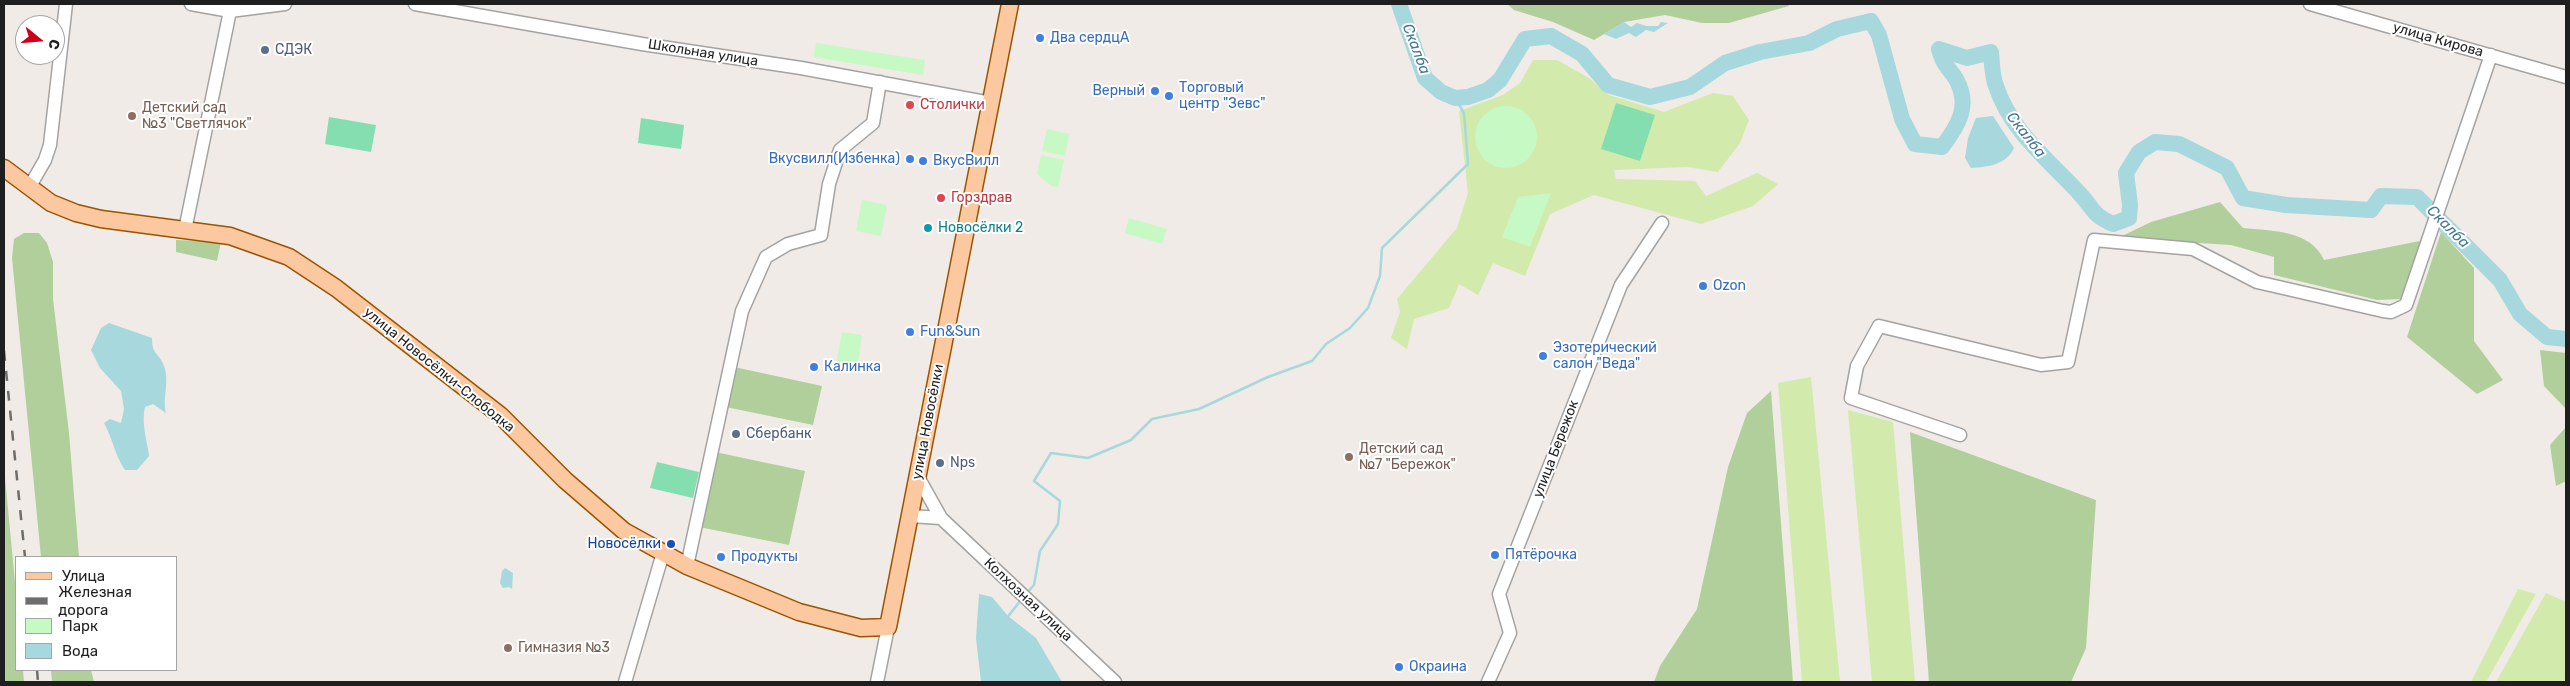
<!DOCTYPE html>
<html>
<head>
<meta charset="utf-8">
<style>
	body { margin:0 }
	#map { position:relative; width:2570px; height:686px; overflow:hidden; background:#f0ebe6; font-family:Rubik,sans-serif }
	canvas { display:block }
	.frame { position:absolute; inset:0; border:5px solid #1f1f1f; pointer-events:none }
	.legend { position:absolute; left:15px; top:556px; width:162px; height:115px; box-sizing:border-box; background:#fff; border:1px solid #a5a5a5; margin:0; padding:6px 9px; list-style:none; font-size:15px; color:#1f1f1f }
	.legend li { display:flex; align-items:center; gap:10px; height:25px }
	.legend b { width:25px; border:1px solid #a5a5a5 }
	.north { position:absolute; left:15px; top:15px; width:50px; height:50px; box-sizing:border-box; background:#fff; border:1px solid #a5a5a5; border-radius:50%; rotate:107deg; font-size:14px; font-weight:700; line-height:20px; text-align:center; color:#1f1f1f }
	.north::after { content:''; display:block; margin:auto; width:18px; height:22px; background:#ce011b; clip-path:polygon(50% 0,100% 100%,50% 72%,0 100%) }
</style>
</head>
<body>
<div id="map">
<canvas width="2570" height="686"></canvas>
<div class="frame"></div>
<ul class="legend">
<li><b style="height:6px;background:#fbc89f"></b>Улица</li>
<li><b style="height:6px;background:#6d6d6d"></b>Железная дорога</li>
<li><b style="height:14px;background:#c6f9c4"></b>Парк</li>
<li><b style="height:14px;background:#a6d8dd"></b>Вода</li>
</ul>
<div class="north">С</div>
</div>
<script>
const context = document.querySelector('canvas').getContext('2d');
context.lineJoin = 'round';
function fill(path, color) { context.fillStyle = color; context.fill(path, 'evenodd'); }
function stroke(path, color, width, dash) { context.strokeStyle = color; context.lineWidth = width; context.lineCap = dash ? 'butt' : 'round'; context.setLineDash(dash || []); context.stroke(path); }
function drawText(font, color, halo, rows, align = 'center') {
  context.font = font + ' Rubik,sans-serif'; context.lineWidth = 4; context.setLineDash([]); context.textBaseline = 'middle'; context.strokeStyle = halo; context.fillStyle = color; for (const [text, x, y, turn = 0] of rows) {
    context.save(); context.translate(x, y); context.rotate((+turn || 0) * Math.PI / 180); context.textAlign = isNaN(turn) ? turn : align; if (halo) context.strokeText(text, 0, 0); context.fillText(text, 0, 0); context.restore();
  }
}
fill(new Path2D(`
	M1533 60H1557L1589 78 1609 95 1664 112 1713 93 1733 96 1749 120 1740 143 1718 172 1687 167 1614 170 1616 179 1695 181 1706 196 1757 173 1778 184 1753 206 1701 224 1594 195 1550 214 1525 276 1493 263 1478 295 1459 284 1449 308 1414 319 1407 349 1391 338 1400 312 1397 299 1457 228 1468 193 1459 111 1503 95 1520 83Z
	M1811 377 1840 682H1802L1778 383Z
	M1848 410 1893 422 1915 682H1872Z
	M2518 589 2536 594 2486 682H2471Z
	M2546 593 2566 602V682H2496Z`), '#d2eaac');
fill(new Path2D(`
	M1507 4H1788L1789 6 1729 23H1702L1665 15 1624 22 1594 40 1553 22 1514 10Z
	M2220 202 2243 228C2272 231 2311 230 2324 260L2420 241 2402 299 2377 300 2274 275V257L2231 245 2118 238 2151 222Z
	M2441 232 2474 268V341L2503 380 2477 394 2407 337Z
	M24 233H39L47 243 53 262V299L69 433 79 557H41L12 258 14 239Z
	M176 240 221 242 217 261 176 252Z
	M2540 350 2566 353V409L2544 386Z
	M734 367 822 386 813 425 726 407Z
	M1771 391 1793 682H1654L1660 666 1697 609 1728 467 1747 413Z
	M2566 427V481L2556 486 2550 445Z
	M1910 432 2096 500 2086 648 2071 682H1929Z
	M715 452 805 471 789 545 699 527Z
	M4 467 16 593V670H23L24 682H4Z
	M51 670H91L94 682H52Z`), '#b1cf9b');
fill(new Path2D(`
	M816 43 925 60 923 75 814 57Z
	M1475 137a31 31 0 1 1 62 0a31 31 0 1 1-62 0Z
	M1047 129 1069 134 1065 156 1042 151Z
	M1041 155 1064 160 1058 187 1051 186 1037 174Z
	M1551 193 1530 247 1502 237 1518 197Z
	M862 200 887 205 881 236 856 231Z
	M1129 218 1167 229 1162 244 1125 233Z
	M842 332 862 335 857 369 836 365Z`), '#c6f9c4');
fill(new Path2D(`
	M1616 103 1655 115 1640 161 1601 149Z
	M329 117 376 125 371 152 325 144Z
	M641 118 684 125 681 149 638 143Z
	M657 462 699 472 693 498 650 488Z`), '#84deb0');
fill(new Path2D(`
	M1624 22 1631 27 1637 23 1646 26H1658L1661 22 1668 23 1654 32 1646 30 1636 37 1629 33 1616 39 1604 34Z
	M1993 116 2014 148C2006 165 1988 167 1971 168L1965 158 1968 138 1976 118Z
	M109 323 152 338C152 356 159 352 164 366 170 381 162 398 166 413L153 404 145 407C141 424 147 439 149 456L137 470H125C115 456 113 439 104 423L110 419 121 423 124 409 121 391 100 368 91 350 101 328Z
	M505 568 513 573 512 589 509 587 503 588 500 583 502 571Z
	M979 594 992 597 1008 616 1036 638 1062 682H981L976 638Z`), '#a6d8dd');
stroke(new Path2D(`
	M1026 594 1034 585 1040 551 1058 524 1060 501 1034 481 1051 453 1088 458 1131 440 1152 419 1199 409 1268 377 1312 361 1326 344 1350 328 1368 308 1380 276 1382 248 1468 164 1464 113 1455 98
	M1006 619 1021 600`), '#a6d8dd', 2.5);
stroke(new Path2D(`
	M1399 4 1425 78 1441 92 1455 98 1468 97 1488 90 1500 80 1525 39 1551 36 1582 54 1608 85 1650 97 1690 87 1725 63 1760 52 1809 43 1837 29 1871 21 1879 35 1902 119 1915 144 1942 147C1958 126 1971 106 1956 79 1948 66 1944 67 1939 49L1967 58 1991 52C1992 63 1992 76 1996 86 2011 132 2049 160 2080 194 2094 209 2092 215 2113 224L2129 218 2130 205 2126 173 2139 152 2155 142 2179 144 2227 168 2243 198 2286 205 2371 210 2381 196 2417 197 2500 280 2520 314 2547 337 2566 339`), '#a6d8dd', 16);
const minor = new Path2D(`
	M191 4 230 11 285 4
	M415 4 642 44 801 68 991 103
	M2310 4 2566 77
	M30 186 45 160 50 145 66 4
	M185 230 230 11
	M1960 435 1851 398 1857 366 1879 326 2041 365 2068 362 2094 240 2193 249 2257 282 2383 311 2391 312 2406 305 2491 55
	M918 477 941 518 1115 682
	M910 516 941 518
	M687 566 742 311 766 257 788 244 821 235 829 184 840 150 873 123 880 82
	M625 682 663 553
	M877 682 888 627
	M1488 682 1510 633 1499 594 1621 285 1662 223`);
const major = new Path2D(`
	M4 168 51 203 76 213 101 219 230 236 289 257 336 288 500 415 565 480 624 531 687 566 799 612 861 628 888 627 1010 4`);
stroke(minor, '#a3a3a3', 15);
stroke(major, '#9a5401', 19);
stroke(minor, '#fff', 12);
stroke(major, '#fbc89f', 16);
stroke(new Path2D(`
	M4 351 25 557
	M37 670 38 682`), '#6d6d6d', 2.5, [10, 10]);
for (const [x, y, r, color] of [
	[1040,38,5,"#3f7fe0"],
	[265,50,5,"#5c6f8a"],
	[1155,91,5,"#3f7fe0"],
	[1169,96,5,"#3f7fe0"],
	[910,105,5,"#e0444e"],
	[132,116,5,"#8d6e63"],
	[910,159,5,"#3f7fe0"],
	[923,161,5,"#3f7fe0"],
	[941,198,5,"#e0444e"],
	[928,228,5,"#0f9aa8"],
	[1703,286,5,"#3f7fe0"],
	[910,332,5,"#3f7fe0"],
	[1543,356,5,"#3f7fe0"],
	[814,367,5,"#3f7fe0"],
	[736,434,5,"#5c6f8a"],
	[1349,457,5,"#8d6e63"],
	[940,463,5,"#5c6f8a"],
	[671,544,5,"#1a4fb4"],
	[1495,555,5,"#3f7fe0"],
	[721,557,5,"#3f7fe0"],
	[508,648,5,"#8d6e63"],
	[1399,667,5,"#3f7fe0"]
]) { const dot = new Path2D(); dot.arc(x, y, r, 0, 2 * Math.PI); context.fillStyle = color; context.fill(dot); stroke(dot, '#fff', 2); }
drawText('14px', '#366cbe', '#fff', [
	["Два сердцА",1050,38],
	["Торговый",1179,88],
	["центр \"Зевс\"",1179,104],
	["Верный",1145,91,"right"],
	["Вкусвилл(Избенка)",900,159,"right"],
	["ВкусВилл",933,161],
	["Ozon",1713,286],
	["Fun&Sun",920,332],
	["Эзотерический",1553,348],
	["салон \"Веда\"",1553,364],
	["Калинка",824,367],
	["Пятёрочка",1505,555],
	["Продукты",731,557],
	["Окраина",1409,667]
], 'left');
drawText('14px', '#1f1f1f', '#fff', [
	["улица Кирова",2438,40,16],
	["Школьная улица",703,53,9],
	["улица Новосёлки-Слободка",439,370,39],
	["улица Новосёлки",928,422,-79],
	["улица Бережок",1556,449,-69],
	["Колхозная улица",1028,600,43]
]);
drawText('14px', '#4e5e75', '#fff', [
	["СДЭК",275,50],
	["Сбербанк",746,434],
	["Nps",950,463]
], 'left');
drawText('14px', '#be3a42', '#fff', [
	["Столички",920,105],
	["Горздрав",951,198]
], 'left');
drawText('14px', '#785e54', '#fff', [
	["Детский сад",142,108],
	["№3 \"Светлячок\"",142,124],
	["Детский сад",1359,449],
	["№7 \"Бережок\"",1359,465],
	["Гимназия №3",518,648]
], 'left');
drawText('14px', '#0d838f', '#fff', [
	["Новосёлки 2",938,228]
], 'left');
drawText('14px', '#164399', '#fff', [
	["Новосёлки",661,544]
], 'right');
drawText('italic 15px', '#437897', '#fff', [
	["Скалба",1416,49,69],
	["Скалба",2026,135,52],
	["Скалба",2448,227,45]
]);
</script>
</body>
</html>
